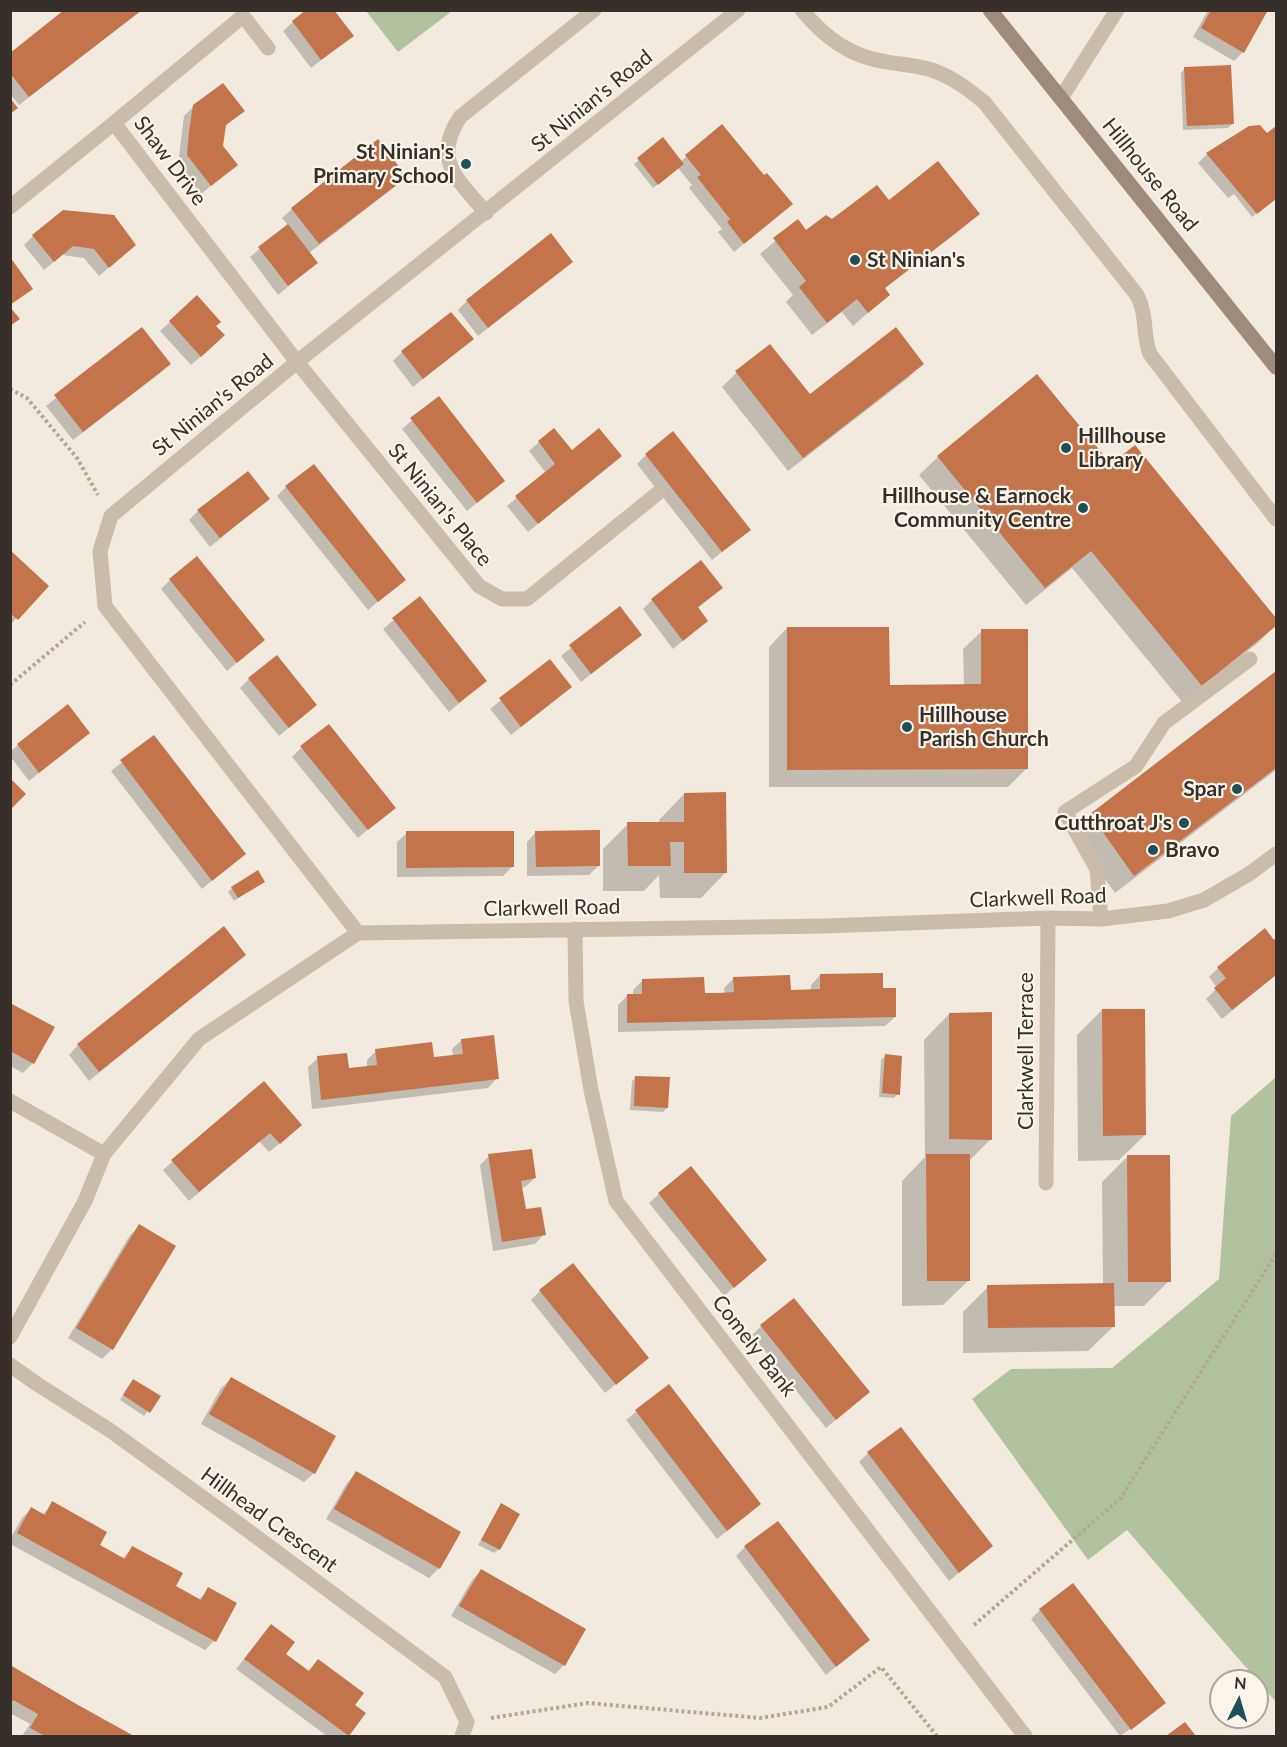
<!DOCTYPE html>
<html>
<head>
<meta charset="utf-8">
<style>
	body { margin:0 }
	#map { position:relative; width:1287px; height:1747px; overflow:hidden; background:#f2eade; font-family:Lato,sans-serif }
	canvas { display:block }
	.frame { position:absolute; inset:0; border:12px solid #372f29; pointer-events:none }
	.north { position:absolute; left:1209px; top:1669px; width:60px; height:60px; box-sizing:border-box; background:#faf4ea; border:2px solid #aca59d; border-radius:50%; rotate:5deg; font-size:16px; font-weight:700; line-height:24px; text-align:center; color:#372f29 }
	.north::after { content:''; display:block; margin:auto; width:21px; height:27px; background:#1f4f58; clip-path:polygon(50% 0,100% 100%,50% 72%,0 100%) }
</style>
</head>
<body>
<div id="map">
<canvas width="1287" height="1747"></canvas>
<div class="frame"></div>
<div class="north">N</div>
</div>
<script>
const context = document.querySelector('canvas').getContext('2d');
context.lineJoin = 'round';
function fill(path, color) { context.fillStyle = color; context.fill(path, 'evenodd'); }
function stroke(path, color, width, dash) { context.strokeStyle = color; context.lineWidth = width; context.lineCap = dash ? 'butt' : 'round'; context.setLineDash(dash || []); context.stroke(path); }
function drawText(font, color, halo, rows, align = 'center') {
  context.font = font + ' Lato,sans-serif'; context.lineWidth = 4.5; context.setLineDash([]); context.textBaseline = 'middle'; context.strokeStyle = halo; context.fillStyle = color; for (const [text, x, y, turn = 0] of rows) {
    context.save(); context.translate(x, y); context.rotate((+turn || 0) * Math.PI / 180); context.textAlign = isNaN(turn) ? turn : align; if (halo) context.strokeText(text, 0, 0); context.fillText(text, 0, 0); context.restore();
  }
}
fill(new Path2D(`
	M366 11H452L398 52Z
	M1276 1077V1702L1127 1530 1088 1560 972 1399 1011 1369 1112 1368 1219 1279 1231 1116Z`), '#b2c19e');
fill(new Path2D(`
	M68 10H142L19 105 10 94V55Z
	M1208 10H1266L1243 52 1234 61 1193 37Z
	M293 22 352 36 311 68 283 31Z
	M1185 68 1232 124 1228 128 1183 130 1181 73Z
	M194 106 243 110 224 127 221 147 236 165 201 194 178 165 184 116Z
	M722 127 763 177 791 204 734 252 718 232 722 229 689 188 692 185 678 168 653 188 634 164 663 140 680 162Z
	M1276 128V160L1274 162 1276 166V198L1252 217 1234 194 1228 198 1198 163 1207 154 1267 135Z
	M405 177 396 186 309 253 316 263 278 295 250 257 288 225 282 218 292 209Z
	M888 202 978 213 964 227 884 289 888 295 853 326 842 312 812 335 786 302 793 295 760 254 798 221 806 232 832 221Z
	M33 236 124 254 99 276 84 258 62 255 44 270 24 245Z
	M571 261 478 336 458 310 467 301Z
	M197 297 214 326V345L191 365 160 331Z
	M142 329 169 364 159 374 73 440 46 406Z
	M472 339 413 387 393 361 402 352Z
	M922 364 908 378 788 471 722 387 736 373 810 396Z
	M1037 376 1110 466 1135 447 1276 620V624L1260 641 1183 703 1072 568 1026 605 919 475 938 457Z
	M438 398 503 481 467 511 402 429Z
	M539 442 572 452 620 456 528 532 507 506 546 473 529 451Z
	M646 455 749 530 712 560 637 464Z
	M286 487 404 580 368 610 277 496Z
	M268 499 210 547 189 520 198 511Z
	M10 552 47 586 10 625Z
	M170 580 263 640 227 671 161 589Z
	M721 588 697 609 706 621 673 649 643 609 652 600Z
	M420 598 485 681 449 712 383 629Z
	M620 608 640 635 581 682 561 656Z
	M787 628 888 686H964L963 649 982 631 1027 768 1008 787H769V647Z
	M549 661 570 687 511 735 490 709Z
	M1276 673V770L1115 893 1072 833 1091 815Z
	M249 679 305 714 279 736 240 688Z
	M88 733 29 781 10 756V752L18 745Z
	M153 737 244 854 202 889 111 771Z
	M301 748 394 807 358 838 292 757Z
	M684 794 726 872 701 898H660L659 875 644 891H603V849L628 824H659V820Z
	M536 832 599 865 589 875 527 876V842Z
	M407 833 513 866 503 876 397 877V842Z
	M263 881 234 901 228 892 232 888Z
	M1276 940V975L1222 1019 1206 999 1217 988 1209 977 1218 968Z
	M244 955 89 1081 69 1055 78 1045Z
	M820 975 881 990 895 1017 885 1026 618 1032V1005L627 996H633V990L643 980 703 994H725L724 988 734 978 790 991H811V985Z
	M10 1004 33 1063 23 1073 10 1066Z
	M1102 1010 1145 1135 1119 1160 1078 1161 1077 1035Z
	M949 1014 991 1139 968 1162 969 1280 943 1305 902 1306V1181L925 1157 924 1040Z
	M462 1040 497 1078 488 1088 312 1109 308 1067 318 1058 347 1070 367 1067V1060L376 1051 433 1058 453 1056 452 1049Z
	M885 1056 898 1094 894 1098 879 1097 881 1060Z
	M636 1077 667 1108 663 1112 630 1110 632 1081Z
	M263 1083 291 1134 269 1152 259 1141 189 1201 163 1170Z
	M489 1156 535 1178 525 1187 521 1188 525 1211 544 1234 535 1244 493 1251 480 1165Z
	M1128 1156 1169 1281 1144 1306H1113L1114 1326 1088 1351 963 1353V1312L988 1287 1103 1285 1102 1182Z
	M659 1194 765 1260 724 1296 649 1203Z
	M140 1226 174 1247 112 1349 102 1359 68 1338 130 1235Z
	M540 1291 647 1358 605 1393 531 1300Z
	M761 1326 858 1401 826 1428 752 1335Z
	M231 1379 314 1473 304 1482 201 1424 221 1388Z
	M129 1385 159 1396 144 1416 120 1400Z
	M668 1386 750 1513 717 1539 626 1420Z
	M868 1453 991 1546 949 1581 859 1462Z
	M356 1473 439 1568 429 1578 326 1519 347 1483Z
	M53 1503 98 1546 122 1559 132 1548 174 1587 198 1600 209 1589 214 1641 205 1650 10 1544V1539L22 1518 31 1509 42 1515Z
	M501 1505 499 1549 494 1553 478 1545Z
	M745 1547 868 1640 826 1675 736 1556Z
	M481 1571 564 1665 555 1674 451 1616 472 1580Z
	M1040 1610 1164 1703 1154 1712 1120 1736 1031 1619Z
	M271 1626 284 1655 307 1672 318 1661 353 1706 364 1714 347 1736H327L236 1669Z
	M10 1666 132 1736H22L30 1724 10 1713Z`), '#0003');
fill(new Path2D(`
	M64 10H142L29 97 10 73V53Z
	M306 10H334L354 36 321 60 292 21Z
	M1211 10H1268L1244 53 1201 28Z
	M1231 65 1234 124 1187 126 1184 67Z
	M223 83 245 111 226 125 223 146 238 165 211 186 187 155 189 132 193 105Z
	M10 98 18 108 10 114Z
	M722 124 764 175 767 173 793 204 744 244 727 222 730 219 697 177 701 175 685 155Z
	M1260 125 1267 133 1276 126V160L1275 161 1276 164V199L1257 214 1206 153 1249 126Z
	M663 137 684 164 658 185 637 158Z
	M378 139 407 177 319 244 291 208Z
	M938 161 980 214 885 288 890 295 868 313 857 299 827 323 799 287 806 281 773 238 798 219 806 230 826 215 832 219 877 185 889 200Z
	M63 210 114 215 136 245 109 268 94 249 73 246 54 262 32 235Z
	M288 224 318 263 288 286 258 247Z
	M551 233 573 262 488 328 466 300Z
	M10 257 33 289 10 305Z
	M197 295 221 322 216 326 225 335 201 357 169 321Z
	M10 307 20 319 10 326Z
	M451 312 474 339 423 379 401 351Z
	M142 327 171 364 83 432 54 395Z
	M896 327 924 364 803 458 735 371 770 344 810 394Z
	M1037 374 1111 464 1135 445 1276 618V626L1202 686 1091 551 1045 588 937 456Z
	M439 396 505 481 477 503 410 418Z
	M554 428 572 450 599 428 622 456 538 524 515 496 555 464 538 441Z
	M673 431 751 530 722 552 645 454Z
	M314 464 406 580 378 602 285 486Z
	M248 471 270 499 220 538 197 510Z
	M10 550 49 586 18 620 10 613Z
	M197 556 265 640 237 663 169 579Z
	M701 560 723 588 698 607 708 621 683 641 651 599Z
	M420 596 487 681 459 703 392 618Z
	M620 606 642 635 591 674 569 645Z
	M787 627H889L890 685 981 684V629H1028V769L787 770Z
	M277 655 317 705 289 728 248 678Z
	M550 659 572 687 521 727 499 698Z
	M1276 671V768L1134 876 1090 814Z
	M68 704 90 733 39 773 17 744Z
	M329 724 396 808 368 830 300 746Z
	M154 735 246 854 212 881 120 760Z
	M10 778 26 794 10 810Z
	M726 792 727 873H684V842H670L671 866H628L627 822H684V793Z
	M600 830V866L536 867 535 831Z
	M406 831H514V867L406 868Z
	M258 870 265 882 238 898 231 887Z
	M224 926 246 955 99 1072 77 1044Z
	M1265 928 1274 940 1276 938V975L1232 1010 1214 988 1226 978 1217 967Z
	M883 973V988H896V1017L627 1023V994H642V979L704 977 705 993H718L734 992 733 977 790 975 791 990 820 989V974Z
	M10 1003 55 1027 34 1064 10 1051Z
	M1102 1009H1145L1146 1135 1103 1136Z
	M992 1012V1140L949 1139V1013Z
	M494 1035 499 1079 321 1100 317 1056 347 1053 349 1068 377 1065 375 1049 432 1042 434 1057 463 1054 461 1039Z
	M885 1054 902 1056 900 1095 882 1093Z
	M635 1076 670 1077 668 1108 634 1106Z
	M264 1081 302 1125 280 1144 270 1133 199 1192 171 1160Z
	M532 1149 536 1178 521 1181 526 1209 541 1207 546 1235 502 1242 488 1154Z
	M926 1154H970V1281H927Z
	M1127 1155H1170L1171 1282H1128Z
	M691 1166 767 1260 734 1288 658 1193Z
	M139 1224 176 1246 113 1350 76 1328Z
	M573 1263 649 1358 616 1385 539 1290Z
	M1114 1283 1115 1327 988 1328 987 1285Z
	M794 1298 870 1392 836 1420 760 1325Z
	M231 1377 336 1436 315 1474 209 1414Z
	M133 1379 161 1396 150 1413 123 1395Z
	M669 1384 761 1504 727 1531 635 1410Z
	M901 1427 993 1546 959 1573 867 1452Z
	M356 1471 461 1532 440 1569 334 1509Z
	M52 1501 107 1532 100 1545 125 1559 132 1546 183 1573 176 1586 201 1600 208 1587 237 1603 216 1642 17 1533 31 1507 45 1515Z
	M501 1503 520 1514 500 1550 481 1540Z
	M778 1521 870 1640 836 1667 744 1546Z
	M481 1569 586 1629 565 1666 459 1606Z
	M1073 1583 1166 1703 1131 1730 1039 1609Z
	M271 1624 295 1642 286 1654 309 1671 318 1659 364 1693 355 1705 366 1713 349 1736 244 1659Z
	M10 1665 78 1705 134 1736H45L30 1728 38 1714 13 1700 10 1704Z
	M1185 1722 1196 1736H1166Z`), '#c3744a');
stroke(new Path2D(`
	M10 389 27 398 77 458 98 495
	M10 685 85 622
	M974 1625 1120 1499 1276 1254
	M491 1718 588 1703 760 1718 828 1707 881 1667 937 1736`), '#b6a694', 4, [3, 3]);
stroke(new Path2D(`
	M802 10C825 38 851 57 887 62 903 65 922 65 937 72 955 79 969 90 984 102L1137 295C1148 317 1142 333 1150 354L1276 519
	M486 213C459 180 431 161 460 117L594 10
	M1101 919 1097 869 1065 812 1136 766 1164 723 1250 659`), '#cabcaa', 15);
stroke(new Path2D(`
	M268 48 243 16 114 123 297 362 479 586 502 599H527L658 493
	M1061 98 1117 10
	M10 207 114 123
	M575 929 576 1001 591 1090 616 1201 1025 1736
	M358 933 105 606 100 551 111 516 297 362 738 10
	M10 1101 104 1154
	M1046 1183 1048 918
	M10 1337 85 1201 104 1154 199 1039 358 933 824 926 1048 918 1101 919 1168 911 1204 900 1249 874 1276 854
	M10 1365 37 1384 111 1431 231 1518 445 1677 467 1722 462 1736`), '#cabcaa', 15);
stroke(new Path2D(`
	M990 10 1276 367`), '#9e8b7b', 15);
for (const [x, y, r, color] of [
	[466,164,6,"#1f4f58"],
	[855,260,6,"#1f4f58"],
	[1066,448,6,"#1f4f58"],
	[1083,508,6,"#1f4f58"],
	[907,727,6,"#1f4f58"],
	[1237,789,6,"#1f4f58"],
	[1184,823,6,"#1f4f58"],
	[1153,850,6,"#1f4f58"]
]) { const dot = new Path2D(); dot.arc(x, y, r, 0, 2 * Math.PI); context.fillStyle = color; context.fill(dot); stroke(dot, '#faf4ea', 2); }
drawText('21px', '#372f29', '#faf4ea', [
	["St Ninian's Road",592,101,-39],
	["Shaw Drive",170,161,53],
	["Hillhouse Road",1150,175,51],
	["St Ninian's Road",213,405,-39],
	["St Ninian's Place",440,505,51],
	["Clarkwell Road",1038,898,-2],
	["Clarkwell Road",552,908,-1],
	["Clarkwell Terrace",1026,1051,-90],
	["Comely Bank",754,1346,52],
	["Hillhead Crescent",269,1520,36]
]);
drawText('bold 21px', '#372f29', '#faf4ea', [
	["St Ninian's",454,152],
	["Primary School",454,176],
	["St Ninian's",867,260,"left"],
	["Hillhouse",1078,436,"left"],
	["Library",1078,460,"left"],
	["Hillhouse & Earnock",1071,496],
	["Community Centre",1071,520],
	["Hillhouse",919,715,"left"],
	["Parish Church",919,739,"left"],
	["Spar",1225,789],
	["Cutthroat J's",1172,823],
	["Bravo",1165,850,"left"]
], 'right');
</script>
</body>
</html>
